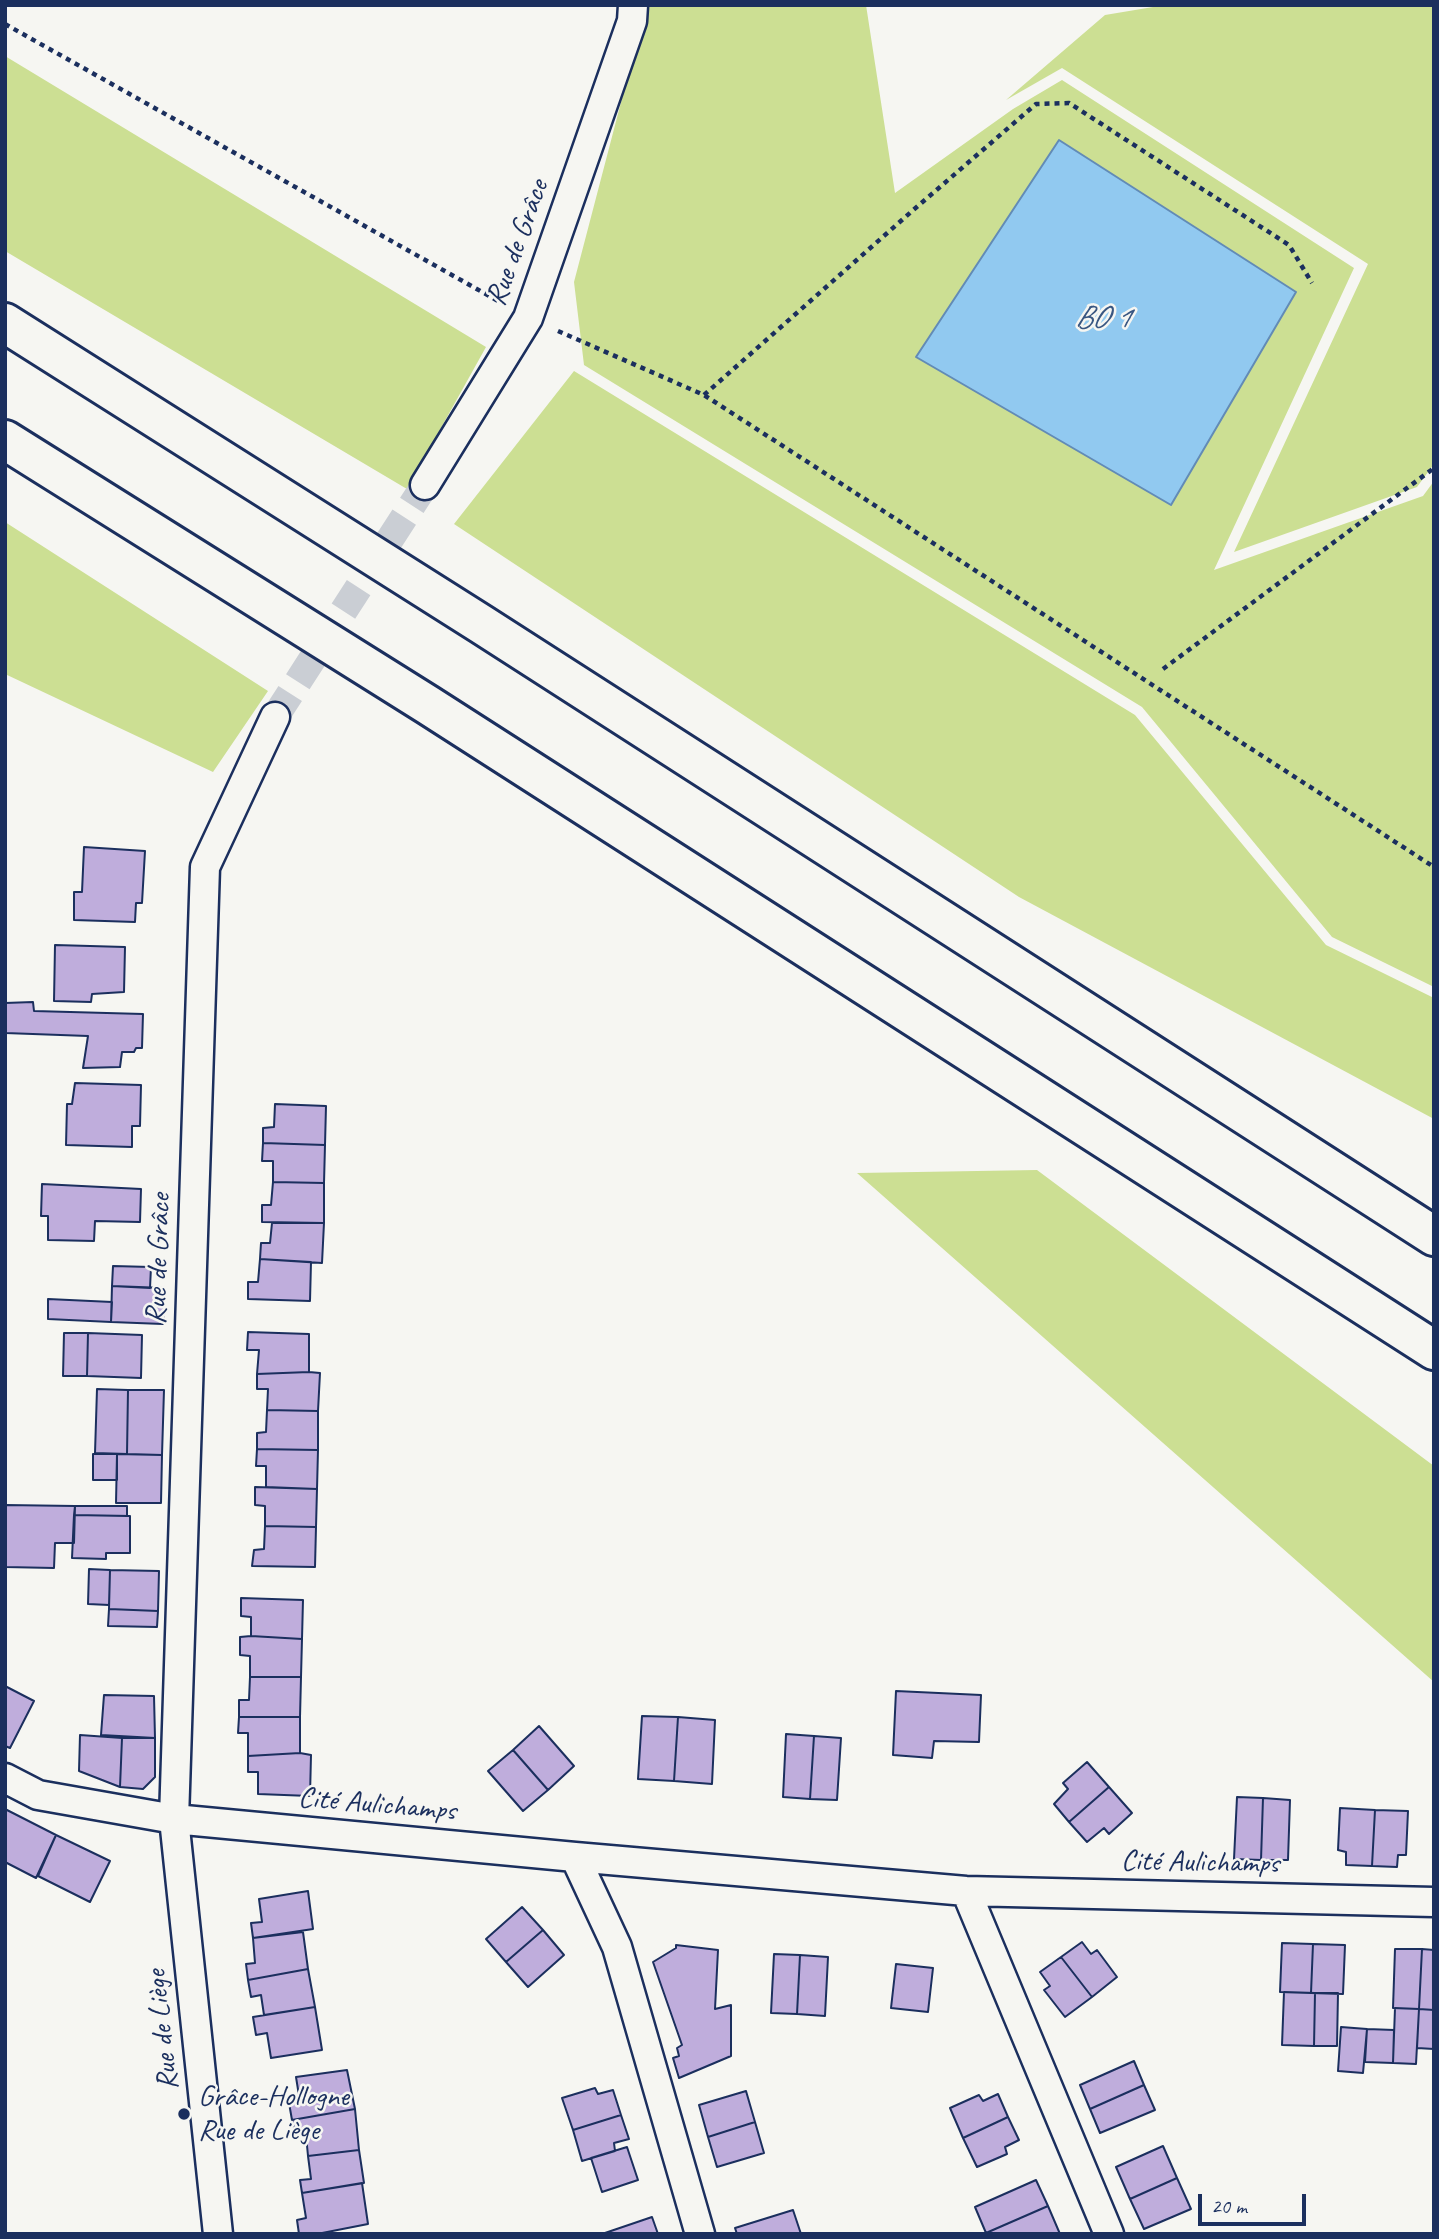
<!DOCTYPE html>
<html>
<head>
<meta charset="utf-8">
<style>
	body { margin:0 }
	#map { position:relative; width:1439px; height:2239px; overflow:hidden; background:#f6f6f2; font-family:Caveat,sans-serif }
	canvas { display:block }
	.frame { position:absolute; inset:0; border:7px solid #1b2f5e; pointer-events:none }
	.scale { position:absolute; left:1198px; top:2194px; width:108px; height:32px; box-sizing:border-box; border:4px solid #1b2f5e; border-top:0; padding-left:9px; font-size:21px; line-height:24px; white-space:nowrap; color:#1b2f5e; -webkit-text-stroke:5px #f6f6f2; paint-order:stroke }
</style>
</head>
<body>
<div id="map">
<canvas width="1439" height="2239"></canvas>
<div class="frame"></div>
<div class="scale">20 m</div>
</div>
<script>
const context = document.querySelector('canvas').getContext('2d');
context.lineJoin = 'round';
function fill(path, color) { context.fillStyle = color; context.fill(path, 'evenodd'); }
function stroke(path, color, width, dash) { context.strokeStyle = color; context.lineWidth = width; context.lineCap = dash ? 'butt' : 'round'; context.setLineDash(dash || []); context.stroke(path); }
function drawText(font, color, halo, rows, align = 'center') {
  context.font = font + ' Caveat,sans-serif'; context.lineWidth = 5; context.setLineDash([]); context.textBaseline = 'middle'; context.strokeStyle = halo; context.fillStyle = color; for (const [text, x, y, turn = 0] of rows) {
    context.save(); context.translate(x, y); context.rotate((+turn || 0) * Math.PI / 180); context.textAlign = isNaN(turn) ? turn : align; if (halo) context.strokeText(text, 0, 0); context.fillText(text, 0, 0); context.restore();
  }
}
fill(new Path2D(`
	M644 5H866L895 193 1013 109 1062 80 1354 268 1214 570 1423 496 1434 481V987L1332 937 1142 707 584 365 574 282 642 22Z
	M1165 5H1434V464L1417 487 1234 552 1368 264 1062 68 1006 100 1105 15Z
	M5 56 486 347 407 489 5 251Z
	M574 371 1135 715 1326 945 1434 998V1119L1019 897 454 524Z
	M5 522 268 691 213 772 5 674Z
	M1037 1170 1434 1466V1682L857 1173Z`), '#ccdf93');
const water = new Path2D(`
	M1059 140 1296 292 1171 505 916 357Z`);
fill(water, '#91c9f0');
stroke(water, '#628bb6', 2);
const building = new Path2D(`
	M84 847 145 851 142 903H136L135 922 74 920V892H82Z
	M55 945 125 947 124 992 92 994 91 1002 54 1001Z
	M33 1002 34 1011 143 1014 142 1048H136L134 1052H122L120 1067 83 1068 88 1036 5 1033V1003Z
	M75 1083 141 1085 140 1126H132V1147L66 1145 67 1104H72Z
	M275 1104 326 1106 325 1145 263 1143V1128L274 1127Z
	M263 1143 325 1145 324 1183 273 1182V1161H262Z
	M273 1182 324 1183V1223L262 1222V1205H271Z
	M42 1184 141 1189 140 1222 95 1221 94 1241 48 1240V1216H41Z
	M272 1223H324L322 1263 260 1259 261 1243H270Z
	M260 1259 311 1262 310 1301 248 1299V1282H258Z
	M113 1266 151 1267 150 1288 112 1286Z
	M112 1286 165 1288 163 1324 111 1322Z
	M48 1299 112 1302 111 1322 48 1319Z
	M248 1332 309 1334V1372L257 1374 259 1350H247Z
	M64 1333H88L87 1376H63Z
	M88 1333 142 1335 141 1378 87 1376Z
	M309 1372 320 1373 318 1411 267 1410 268 1389H257V1374Z
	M97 1389 128 1390 127 1454 95 1453Z
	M128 1390H164L162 1455 127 1454Z
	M267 1410 318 1411V1450L257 1449V1433L266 1432Z
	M257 1449 318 1450 317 1489 266 1487V1466H256Z
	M93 1454H117V1480H93Z
	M117 1454 162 1455 161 1503H116Z
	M255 1487 317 1489 316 1527 265 1526V1506L255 1505Z
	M5 1505 75 1506 74 1543H55L54 1568 5 1567Z
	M75 1506H127V1516L74 1515Z
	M74 1515 130 1516V1553H106V1559L72 1558Z
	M265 1526 316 1527 315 1567 252 1566 254 1550 264 1549Z
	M89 1569 110 1570 109 1605 88 1604Z
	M110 1570 159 1571 158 1611 109 1609Z
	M241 1598 303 1600 302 1639 251 1636V1617L241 1616Z
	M109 1609 158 1611 157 1627 108 1626Z
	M251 1636 302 1639 301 1677H250V1656L240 1655V1637Z
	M250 1677H301L300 1717H239V1700H249Z
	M5 1686 34 1701 10 1748 5 1746Z
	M896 1691 981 1695 979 1742 934 1741 932 1758 893 1755Z
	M104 1695 154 1696 155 1738 101 1735Z
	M642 1716 678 1717 674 1781 638 1779Z
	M239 1717H300V1753L248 1756V1733H238Z
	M678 1717 715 1720 712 1784 674 1781Z
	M539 1726 574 1766 548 1790 513 1750Z
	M786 1734 814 1736 810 1799 783 1797Z
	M80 1735 122 1738 120 1787 79 1771Z
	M814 1736 841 1738 837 1800 810 1799Z
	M122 1738H155V1777L143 1789 120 1787Z
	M513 1750 548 1790 523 1811 488 1771Z
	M300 1753 311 1755 310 1796 258 1794V1772H248V1756Z
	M1087 1762 1109 1787 1069 1822 1054 1804 1068 1789 1063 1783Z
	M1109 1787 1132 1813 1109 1834 1104 1828 1087 1842 1069 1822Z
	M1237 1797 1263 1798 1261 1860 1234 1859Z
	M1263 1798 1290 1800 1288 1860H1261Z
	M1340 1808 1375 1810 1372 1866 1346 1865V1852L1338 1850Z
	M5 1809 56 1835 36 1878 5 1862Z
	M1375 1810 1408 1811 1406 1855H1398L1397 1867 1372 1866Z
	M56 1835 110 1861 90 1902 38 1876Z
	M308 1891 313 1929 253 1938 251 1923 262 1922 259 1899Z
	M522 1907 543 1930 506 1962 486 1939Z
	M543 1930 564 1955 528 1987 506 1962Z
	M303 1932 308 1969 248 1980 246 1964 255 1963 253 1938Z
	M1082 1942 1091 1954 1097 1950 1117 1977 1092 1997 1061 1957Z
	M1282 1943 1313 1944 1311 1993 1280 1992Z
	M1313 1944 1345 1945 1343 1994 1311 1993Z
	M676 1945 718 1950 715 2009 731 2005V2056L679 2078 673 2058 679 2056 677 2048 682 2045 653 1962 676 1948Z
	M1395 1949H1422L1419 2009 1393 2008Z
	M1422 1949 1434 1950V2010L1419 2009Z
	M774 1954 800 1955 797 2014 771 2013Z
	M800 1955 828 1957 825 2016 797 2014Z
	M1061 1957 1092 1997 1065 2017 1044 1990 1050 1986 1040 1972Z
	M896 1964 933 1968 928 2012 891 2008Z
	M308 1969 315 2007 264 2015 261 1995 251 1997 248 1980Z
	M1284 1992 1315 1993 1314 2046 1282 2045Z
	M1315 1993H1338L1337 2046H1314Z
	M315 2007 322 2050 271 2058 267 2033 256 2035 253 2017Z
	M1395 2008 1419 2009 1416 2064 1393 2063Z
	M1419 2009 1434 2010V2049L1417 2048Z
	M1341 2027 1367 2029 1363 2073 1338 2071Z
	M1367 2029 1394 2030 1393 2063 1365 2062Z
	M1134 2061 1144 2085 1090 2109 1080 2085Z
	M347 2070 355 2109 292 2120 289 2103 300 2102 296 2077Z
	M1144 2085 1155 2110 1100 2133 1090 2109Z
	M595 2088 598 2094 613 2090 621 2115 573 2130 562 2098Z
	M746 2091 755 2122 708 2137 699 2105Z
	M998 2094 1008 2117 963 2138 950 2108 979 2095 983 2101Z
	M355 2109 359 2150 308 2156 306 2135 296 2137 292 2120Z
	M621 2115 629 2139 614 2143 615 2151 582 2161 573 2130Z
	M1008 2117 1019 2140 1005 2147 1007 2154 977 2167 963 2138Z
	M755 2122 764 2153 717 2167 708 2137Z
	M1163 2146 1177 2178 1130 2199 1116 2167Z
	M627 2147 638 2180 602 2192 591 2158Z
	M359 2150 364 2183 302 2193 300 2180 311 2179 308 2156Z
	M1177 2178 1191 2209 1144 2229 1130 2199Z
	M1036 2180 1048 2206 986 2233 975 2207Z
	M362 2183 368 2224 317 2234H299L297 2220 306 2218 302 2193Z
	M1048 2206 1060 2234 986 2233Z
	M793 2210 801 2234H737L735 2228Z
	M652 2217 658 2234H602Z`);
fill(building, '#bfaddc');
stroke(building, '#1b2f5e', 2);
stroke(new Path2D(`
	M275 717 425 485`), '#caced4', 28, [28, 14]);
const street = new Path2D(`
	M425 485 528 318 632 21 633 5
	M5 1778 38 1795 174 1819 575 1857 966 1891 1434 1902
	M575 1857 617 1947 700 2234
	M966 1891 1109 2234
	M218 2234 174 1819 205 867 275 717`);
const highway = new Path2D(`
	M5 323 481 624 1434 1236
	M5 440 428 705 1434 1350`);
stroke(street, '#1b2f5e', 33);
stroke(highway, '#1b2f5e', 44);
stroke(new Path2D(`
	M5 24 500 302
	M558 331 704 395 1434 867
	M704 395 911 212 1036 104 1069 103 1289 245 1312 283
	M1163 669 1434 468`), '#1b2f5e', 4.5, [5, 5]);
stroke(street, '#f6f6f2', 28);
stroke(highway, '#f6f6f2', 38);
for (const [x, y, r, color] of [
	[184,2114,7,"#1b2f5e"]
]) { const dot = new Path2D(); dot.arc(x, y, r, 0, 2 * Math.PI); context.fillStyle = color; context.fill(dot); stroke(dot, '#f6f6f2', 2.5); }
drawText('30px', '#1b2f5e', '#f6f6f2', [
	["Rue de Grâce",518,243,-70],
	["Rue de Grâce",159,1259,-88],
	["Cité Aulichamps",377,1805,5],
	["Cité Aulichamps",1200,1863,1],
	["Rue de Liège",163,2030,-96]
]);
drawText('30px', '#1b2f5e', '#f6f6f2', [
	["Grâce-Hollogne",198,2097],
	["Rue de Liège",198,2131]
], 'left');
drawText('italic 32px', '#385682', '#f6f6f2', [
	["BO 1",1102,319]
]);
</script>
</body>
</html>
